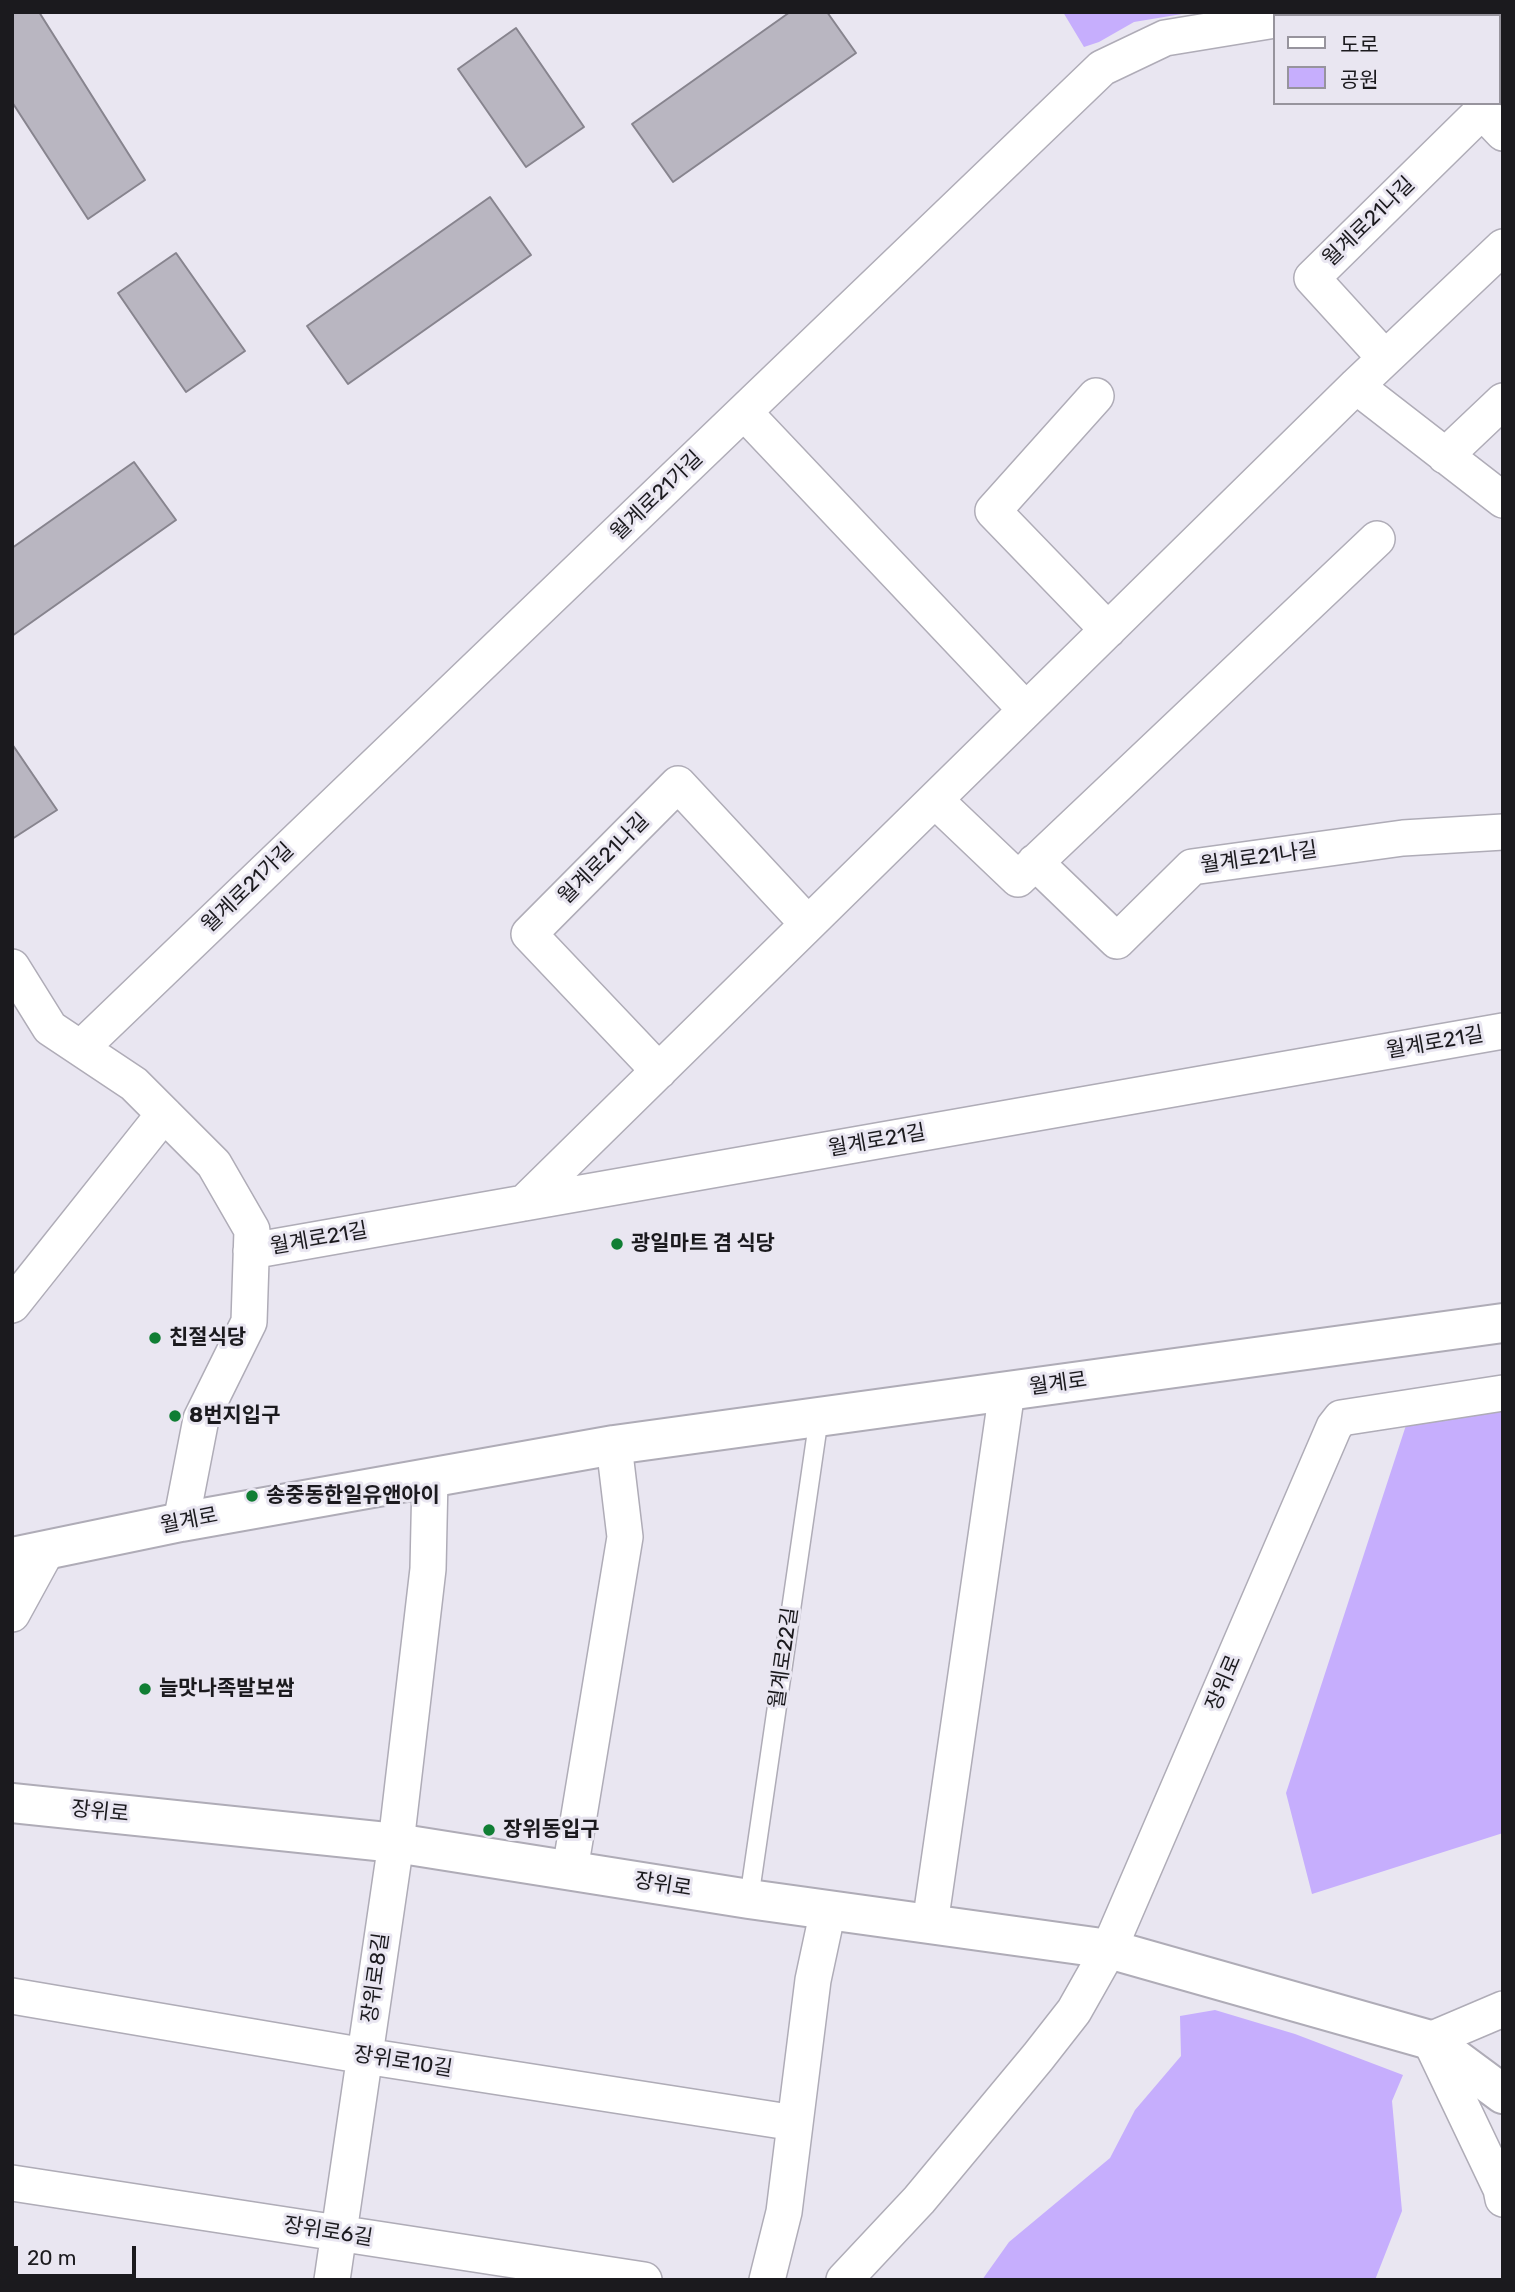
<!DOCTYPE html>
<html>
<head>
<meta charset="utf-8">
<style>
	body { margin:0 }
	#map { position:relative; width:1515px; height:2292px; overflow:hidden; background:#e9e6f1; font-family:Rubik,"Noto Sans KR",sans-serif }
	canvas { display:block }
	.frame { position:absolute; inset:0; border:14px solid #1b1a1e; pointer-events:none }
	.legend { position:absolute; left:1273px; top:14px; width:228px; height:91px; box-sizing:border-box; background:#e9e6f1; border:2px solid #97949d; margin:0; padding:9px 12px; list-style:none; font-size:21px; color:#1b1a1e }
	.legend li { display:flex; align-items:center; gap:14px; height:35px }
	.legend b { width:35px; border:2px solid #97949d }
	.scale { position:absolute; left:14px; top:2246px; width:122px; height:32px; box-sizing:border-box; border:4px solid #1b1a1e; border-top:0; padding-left:9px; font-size:21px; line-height:24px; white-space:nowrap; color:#1b1a1e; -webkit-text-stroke:5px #e9e6f1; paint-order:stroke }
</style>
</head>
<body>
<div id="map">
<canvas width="1515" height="2292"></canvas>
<div class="frame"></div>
<ul class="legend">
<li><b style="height:9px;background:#fff"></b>도로</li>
<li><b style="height:19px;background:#c6aefd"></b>공원</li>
</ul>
<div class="scale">20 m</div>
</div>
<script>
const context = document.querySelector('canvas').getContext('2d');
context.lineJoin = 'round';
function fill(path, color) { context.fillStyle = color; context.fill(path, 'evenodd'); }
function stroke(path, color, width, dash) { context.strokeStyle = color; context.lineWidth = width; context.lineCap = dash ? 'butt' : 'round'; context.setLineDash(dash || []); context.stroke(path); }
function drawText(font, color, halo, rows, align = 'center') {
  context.font = font + ' Rubik,"Noto Sans KR",sans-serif'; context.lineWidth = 6; context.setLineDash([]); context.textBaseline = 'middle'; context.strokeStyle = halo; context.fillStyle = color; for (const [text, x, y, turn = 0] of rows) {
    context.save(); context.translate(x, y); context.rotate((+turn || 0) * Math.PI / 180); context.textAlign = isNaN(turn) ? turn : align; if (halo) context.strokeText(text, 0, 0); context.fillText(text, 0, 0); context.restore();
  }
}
fill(new Path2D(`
	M1063 12H1194L1134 22 1099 42 1084 47Z
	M1503 1399V1833L1312 1894 1286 1793 1410 1413Z
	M1215 2010 1295 2034 1403 2075 1392 2101 1402 2211 1375 2280H982L1009 2242 1110 2158 1135 2110 1181 2056 1180 2016Z`), '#c6aefd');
const building = new Path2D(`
	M12 12H39L145 180 88 219 12 102Z
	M790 12H827L856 53 673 182 632 124Z
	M516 28 584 127 526 167 458 69Z
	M490 197 531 255 348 384 307 326Z
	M176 253 245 351 186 392 118 293Z
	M134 462 176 520 12 636V548Z
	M12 744 57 810 12 839Z`);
fill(building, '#b9b6c1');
stroke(building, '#87848e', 2);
const service = new Path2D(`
	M749 1899 819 1417`);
const minor = new Path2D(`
	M1302 16 1323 12
	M1385 358 1312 278 1482 111 1503 133
	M1356 386 1503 500
	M1096 396 993 511 1108 630
	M744 412 1026 710
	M1445 456 1503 401
	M935 800 1018 879 1377 539
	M1035 862 1117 941 1192 867 1403 838 1503 832
	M12 967 50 1028 134 1084 214 1164 252 1230 249 1322 201 1419 181 1522
	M81 1048 1102 68 1165 38 1275 20
	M659 1071 529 934 678 784 808 924
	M524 1203 1356 386 1503 247
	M251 1251 1503 1031
	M12 1305 164 1114
	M12 1614 47 1550
	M570 1870 625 1537 614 1445
	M930 1924 1007 1391
	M12 1996 365 2056 795 2123
	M1503 2009 1430 2040 1501 2189 1503 2199
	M12 2183 644 2280
	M332 2280 396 1843 428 1569 430 1478
	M767 2280 784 2212 813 1980 828 1910
	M844 2280 919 2200 1038 2057 1074 2011 1109 1949 1334 1427 1341 1418 1503 1393`);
const tertiary = new Path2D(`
	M12 1803 396 1843 749 1899 1109 1949 1430 2040 1503 2094`);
const secondary = new Path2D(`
	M12 1557 181 1522 614 1445 1503 1323`);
stroke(service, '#afacb7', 21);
stroke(minor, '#afacb7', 38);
stroke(tertiary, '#afacb7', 42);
stroke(secondary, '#afacb7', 42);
stroke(service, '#fff', 18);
stroke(minor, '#fff', 35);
stroke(tertiary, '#fff', 38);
stroke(secondary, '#fff', 38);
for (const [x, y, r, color] of [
	[617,1244,7,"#107e34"],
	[155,1338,7,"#107e34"],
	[175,1416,7,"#107e34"],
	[252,1496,7,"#107e34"],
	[145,1689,7,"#107e34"],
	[489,1830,7,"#107e34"]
]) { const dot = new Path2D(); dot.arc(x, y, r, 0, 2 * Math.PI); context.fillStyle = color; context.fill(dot); stroke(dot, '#e9e6f1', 2.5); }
drawText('21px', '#1b1a1e', '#e9e6f1', [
	["월계로21나길",1369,222,-44],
	["월계로21가길",657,496,-44],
	["월계로21나길",1259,858,-8],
	["월계로21나길",604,859,-45],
	["월계로21가길",248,888,-44],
	["월계로21길",1435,1043,-10],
	["월계로21길",877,1141,-10],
	["월계로21길",319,1239,-10],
	["월계로",1058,1384,-8],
	["월계로",189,1521,-11],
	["월계로22길",784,1658,-82],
	["장위로",1224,1683,-67],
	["장위로",100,1812,6],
	["장위로",663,1885,9],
	["장위로8길",376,1978,-82],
	["장위로10길",403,2062,9],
	["장위로6길",328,2232,9]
]);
drawText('bold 21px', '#1b1a1e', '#e9e6f1', [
	["광일마트 겸 식당",631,1244],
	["친절식당",169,1338],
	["8번지입구",189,1416],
	["송중동한일유앤아이",266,1496],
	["늘맛나족발보쌈",159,1689],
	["장위동입구",503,1830]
], 'left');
</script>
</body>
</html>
